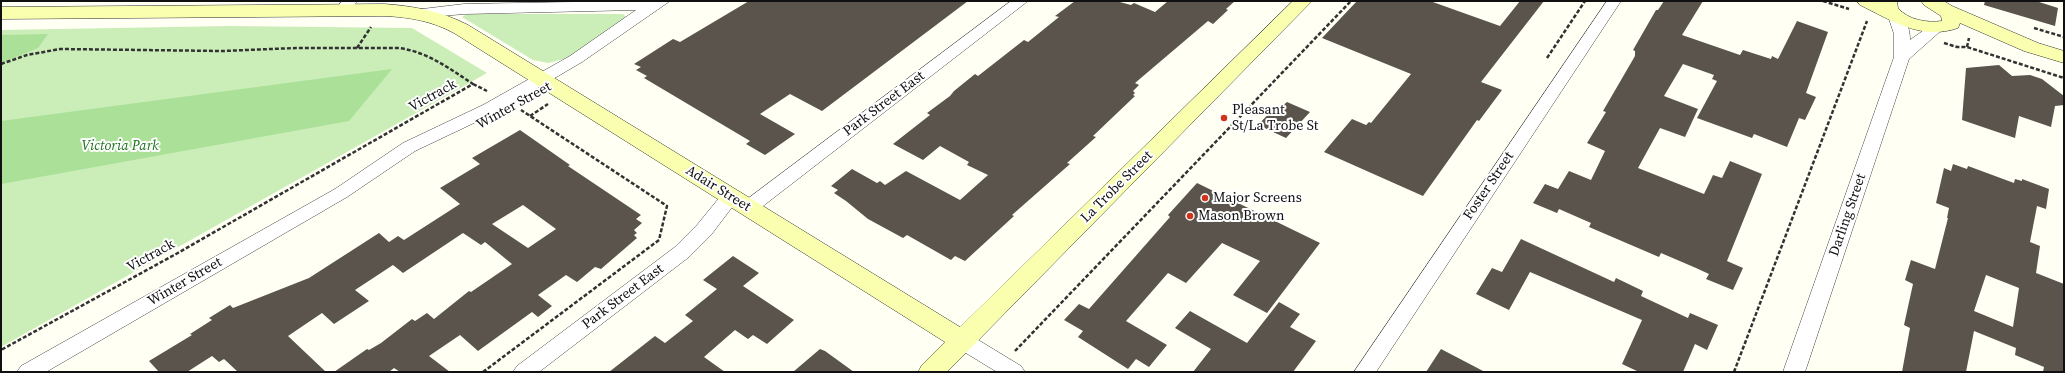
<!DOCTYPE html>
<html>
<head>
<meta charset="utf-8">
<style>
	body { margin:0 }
	#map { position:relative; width:2065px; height:373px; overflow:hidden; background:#fffff4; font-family:"Source Serif 4",serif }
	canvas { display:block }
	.frame { position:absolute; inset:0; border:2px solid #101010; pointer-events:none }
</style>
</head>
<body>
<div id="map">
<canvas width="2065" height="373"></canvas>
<div class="frame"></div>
</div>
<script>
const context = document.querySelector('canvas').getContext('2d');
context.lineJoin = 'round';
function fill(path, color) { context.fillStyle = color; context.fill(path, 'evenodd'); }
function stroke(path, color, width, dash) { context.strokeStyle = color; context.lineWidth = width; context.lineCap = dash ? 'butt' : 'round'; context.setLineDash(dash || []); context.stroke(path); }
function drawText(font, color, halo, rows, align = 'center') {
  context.font = font + ' "Source Serif 4",serif'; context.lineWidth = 4; context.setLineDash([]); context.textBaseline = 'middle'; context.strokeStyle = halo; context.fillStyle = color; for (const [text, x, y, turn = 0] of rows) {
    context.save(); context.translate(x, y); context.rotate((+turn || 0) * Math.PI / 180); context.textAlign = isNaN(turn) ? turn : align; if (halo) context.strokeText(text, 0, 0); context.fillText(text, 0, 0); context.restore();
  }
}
fill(new Path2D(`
	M467 14H623L626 17 568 58 548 63 533 60 462 17Z
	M230 26 412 28 487 73 1 347V30Z`), '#cbeeb9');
fill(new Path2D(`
	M48 34 38 48 1 63V35Z
	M392 69 349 121 1 184V121Z`), '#aae097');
fill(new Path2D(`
	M749 1H968L822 111 790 94 760 114 795 134 765 155 746 144 750 141 644 78 647 76 636 70 641 67 634 64 673 39 680 42Z
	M1075 1H1116L1131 5 1134 3 1155 12 1168 1H1235L1226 9 1228 10 1213 24 1208 21 1135 83 1139 85 1133 91 1135 93 1133 95 1135 96 1093 136 1096 137 1067 163 1070 164 1012 215 1014 216 965 261 955 256 951 260 907 235 903 238 868 219 846 201 834 193 838 190 831 186 852 169 877 183 880 181 885 185 906 171 960 200 988 175 967 165 969 162 940 146 923 160 893 144 930 115 927 113 950 96 954 91 975 74 978 76 1024 40 1028 42 1059 17 1055 16Z
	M1357 1H1430L1500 26 1520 1H1544L1481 82 1502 90 1479 121 1477 120 1423 196 1324 152 1352 119 1366 125 1369 122 1371 123 1411 74 1322 38Z
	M1664 1H1703L1682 35 1740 55 1743 50 1771 59 1772 56 1778 59 1797 21 1828 32 1806 93 1816 97 1805 120 1799 118 1787 147 1754 134 1752 138 1697 118 1717 81 1712 79 1714 75 1683 64 1664 96 1698 109 1685 137 1660 128 1638 168 1704 194 1713 175 1722 178 1730 161 1762 174 1727 261 1743 268 1733 290 1706 279 1709 274 1696 268 1661 253 1659 257 1589 227 1591 223 1559 209 1557 213 1533 203 1545 184 1558 189 1569 171 1591 180 1605 151 1587 143 1606 112 1603 111 1635 56V51L1633 50 1656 10H1658Z
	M1985 1H2036L2058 8 2055 26 1984 5Z
	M1999 65 2012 76 2030 75 2042 79 2064 96V105L2055 106 2051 127 2019 116 2015 138 1962 120 1966 68Z
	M1287 102 1310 112 1286 138 1258 125 1276 106 1280 108Z
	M520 130 570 165 568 166 641 215 636 219 642 223 634 230 637 233 634 235 637 238 601 269 595 267 577 282 566 275 538 295 552 306 538 317 532 312 478 351 460 335 429 356 450 372H400L394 368 389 372H334L367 349 369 350 381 343 412 319 415 321 427 313 434 319 469 291 471 292 512 264 485 242 481 245 463 233 403 273 393 265 355 290 369 301 334 324 322 313 288 336 326 372H238L224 359 219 362 212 356 187 372H159L149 361 192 335 190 334 212 320 209 318 230 305 233 308 309 278 379 233 389 242 398 236 404 240 460 204 440 188 480 164 472 158ZM523 205 556 229 528 248 492 224Z
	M1953 164 1967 169 1968 166 2014 183 2015 179 2022 181V179L2049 189 2046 209 2037 206 2030 242 2040 246 2036 273 2064 284V372H2043L2044 367 2015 355 2016 348 1974 331 1966 372H1902L1910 328 1904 325 1913 284 1905 280 1911 260 1935 269 1948 218H1947L1949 208 1936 203 1944 168 1951 171ZM1986 275 2019 288 2013 327 1974 311Z
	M1197 183 1320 243 1267 313 1233 295 1260 261 1222 243 1186 283 1168 273 1126 321 1167 345 1149 367 1136 359 1128 369 1078 337 1083 331 1064 320 1079 304 1089 309 1170 217 1168 215Z
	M1521 239 1614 282 1616 278 1643 291 1641 296 1688 318 1690 313 1718 325 1707 350 1695 344 1683 372H1639L1622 364 1642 320 1530 272 1509 310 1476 294 1492 268 1502 272Z
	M733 256 759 273 743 286 794 320 767 344 753 335 748 339 735 330 704 357 725 372H609L655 336 665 343 693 321 685 315 717 289 703 280Z
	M1279 302 1300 314 1290 327 1316 341 1293 372H1193L1211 349 1175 328 1190 311 1247 343Z
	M820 349 825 351 854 372H793Z
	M1441 349 1485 372H1426Z`), '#5a544c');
const street = new Path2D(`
	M342 1H357C352 9 348 16 338 13L335 10Z
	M627 1H670L582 62 495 113 415 151 347 197 46 372H17L21 366 335 189 403 143 483 105 570 56 636 10 464 14 419 18 414 16 411 13 414 10 464 4Z
	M1011 1H1028L754 213 748 214 742 213 739 208 742 203Z
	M1607 1H1621L1376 372H1354Z
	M1896 11 1901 13C1907 20 1910 31 1910 40L1931 25H1941L1944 28 1909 59 1805 372H1783L1894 57V34L1888 16 1891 13Z
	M730 191 736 192 739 197 736 202 711 235 689 257 539 372H513L517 366 675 247 697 225 724 192Z
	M963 333 970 335 1021 366 1025 372H997L956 347 953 341 956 335Z`);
const secondary = new Path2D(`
	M1293 1H1312L947 372H918L922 365 945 342 454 33C432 21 409 17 384 16L1 19V7L384 4C413 6 441 11 468 25L960 327Z
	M1857 1H1897L1898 8C1908 20 1927 23 1942 21L1941 16 1924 5 1921 1H1944L1952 6 2038 43 2064 51V63L2024 51 1960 23 1958 28C1921 41 1891 20 1860 5Z`);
stroke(street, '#434343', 1);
stroke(secondary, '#323232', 1);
stroke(new Path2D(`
	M1823 1 1849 9
	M2034 28 2064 37
	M1944 43 1957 47H1967L2064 78
	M1967 47 1969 38
	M357 48 371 27
	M1547 58 1585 1
	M1 64 27 55 60 49 223 51 296 48H399C428 52 450 69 473 84L176 254 1 350
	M473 84 487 91
	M530 116 548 104
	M1015 351 1351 1
	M483 372 659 240 667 206 521 110
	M1734 372 1867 21`), '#323232', 2.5, [4, 2]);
fill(street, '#fff');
fill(secondary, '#f9ffaf');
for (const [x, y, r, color] of [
	[1224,118,4,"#cd341b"],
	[1205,198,4,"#cd341b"],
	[1190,216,4,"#cd341b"]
]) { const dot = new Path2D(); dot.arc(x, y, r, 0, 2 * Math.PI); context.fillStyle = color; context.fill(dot); stroke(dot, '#fff', 1.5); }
drawText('14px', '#101010', '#fff', [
	["Victrack",433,96,-29],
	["Park Street East",884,104,-37],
	["Winter Street",514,106,-29],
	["Foster Street",1489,186,-56],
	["La Trobe Street",1117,187,-45],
	["Adair Street",718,189,32],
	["Darling Street",1848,215,-71],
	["Victrack",151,256,-29],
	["Winter Street",185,282,-30],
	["Park Street East",623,297,-37]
]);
drawText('14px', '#101010', '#fff', [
	["Pleasant",1232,110],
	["St/La Trobe St",1232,126],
	["Major Screens",1213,198],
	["Mason Brown",1198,216]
], 'left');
drawText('italic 14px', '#1b6f1a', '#fff', [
	["Victoria Park",120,146]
]);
</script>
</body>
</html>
